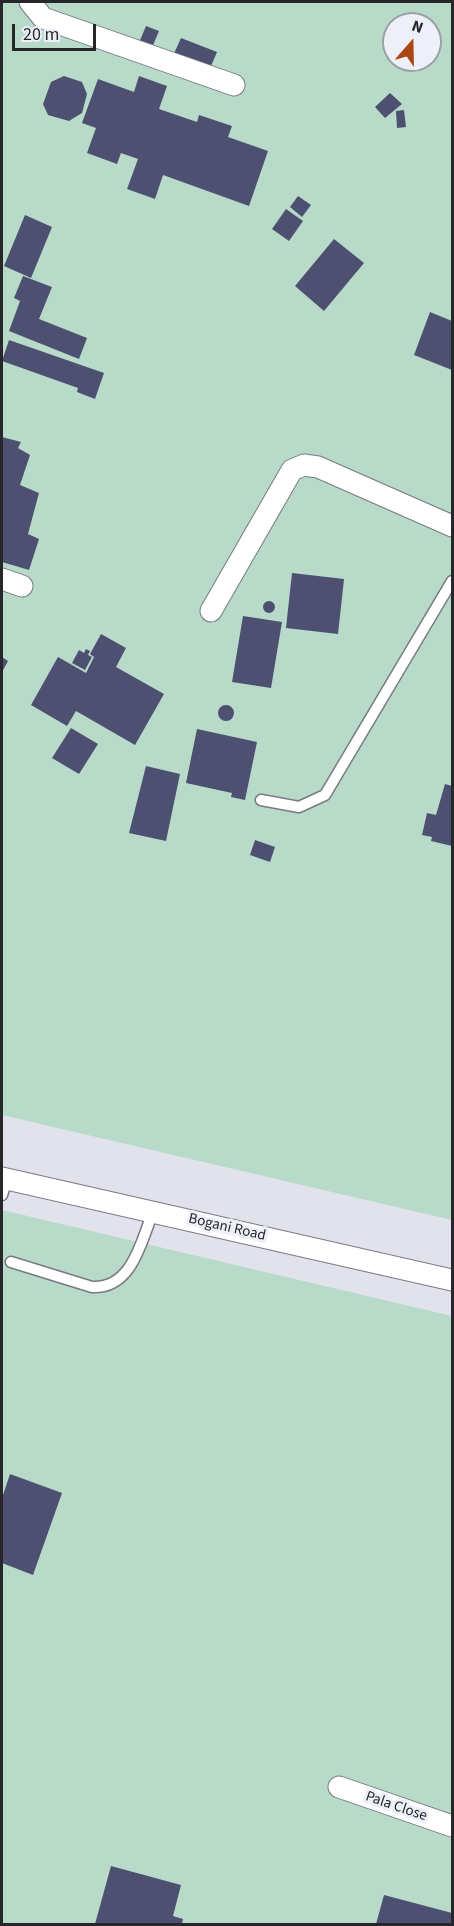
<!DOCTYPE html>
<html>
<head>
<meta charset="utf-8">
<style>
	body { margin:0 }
	#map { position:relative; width:454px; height:1926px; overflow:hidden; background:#e1e2ec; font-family:"Source Sans 3",sans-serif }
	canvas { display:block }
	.frame { position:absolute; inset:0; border:3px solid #27272b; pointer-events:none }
	.north { position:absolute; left:382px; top:12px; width:60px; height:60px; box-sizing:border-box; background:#eef0f9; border:2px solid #9ea0a7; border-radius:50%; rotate:20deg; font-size:16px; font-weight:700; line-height:24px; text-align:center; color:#27272b }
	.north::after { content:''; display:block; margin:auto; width:21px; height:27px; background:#ab4714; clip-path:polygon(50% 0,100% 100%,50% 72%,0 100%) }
	.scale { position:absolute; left:12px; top:24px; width:84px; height:27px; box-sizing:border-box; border:3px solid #27272b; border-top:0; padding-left:8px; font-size:18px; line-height:21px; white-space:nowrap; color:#27272b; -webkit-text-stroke:4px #eef0f9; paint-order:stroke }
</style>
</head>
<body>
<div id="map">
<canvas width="454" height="1926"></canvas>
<div class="frame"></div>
<div class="north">N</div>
<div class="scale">20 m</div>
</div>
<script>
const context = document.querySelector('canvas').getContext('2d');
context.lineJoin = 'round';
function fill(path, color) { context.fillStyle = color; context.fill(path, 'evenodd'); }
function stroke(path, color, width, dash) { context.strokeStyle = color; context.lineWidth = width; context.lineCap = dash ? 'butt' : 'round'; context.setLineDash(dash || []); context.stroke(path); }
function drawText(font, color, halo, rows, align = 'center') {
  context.font = font + ' "Source Sans 3",sans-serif'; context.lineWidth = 6; context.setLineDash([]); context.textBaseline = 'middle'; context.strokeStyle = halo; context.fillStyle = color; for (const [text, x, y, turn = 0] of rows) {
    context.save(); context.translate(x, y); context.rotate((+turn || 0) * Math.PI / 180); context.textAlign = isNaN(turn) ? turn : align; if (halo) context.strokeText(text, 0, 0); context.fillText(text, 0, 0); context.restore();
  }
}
fill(new Path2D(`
	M2 2H452V1220L2 1115ZM394 24H430V60H394Z
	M2 1210 452 1316V1924H2Z`), '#b7dbc8');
fill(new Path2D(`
	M146 26 159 31 151 50 138 45Z
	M181 38 217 52 208 73 172 58Z
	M64 76 82 82 87 94 82 113 69 121 48 115 43 104 51 82Z
	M139 76 167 86 159 109 197 122 199 115 232 126 228 137 268 151 249 206 163 175 155 199 127 189 138 159 121 153 117 164 87 153 96 128 82 123 98 79 134 92Z
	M390 93 402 104 385 118 375 107Z
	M404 110 406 127 397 128 396 111Z
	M298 196 311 205 302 217 290 207Z
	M286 209 303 221 289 241 272 229Z
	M25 215 52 227 31 278 4 266Z
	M334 239 364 263 324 311 295 286Z
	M23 276 52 287 39 319 87 338 79 359 9 331 20 301 14 298Z
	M430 312 452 321V370L414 355Z
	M9 340 104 373 95 399 77 392 78 388 2 361Z
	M2 437 21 442 18 448 30 455 20 485 39 493 28 534 39 539 29 570 2 562Z
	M292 573 344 579 338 634 286 628Z
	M263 607a6 6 0 1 1 12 0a6 6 0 1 1-12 0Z
	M243 616 282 622 271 688 232 682Z
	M101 634 126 648 116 667 164 694 135 745 76 711 67 726 31 705 58 657 86 673 94 657 90 654Z
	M86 649 90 651 88 655 92 657 85 670 72 663 79 650 84 653Z
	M2 657 8 661 2 672Z
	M218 713a8 8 0 1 1 16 0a8 8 0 1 1-16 0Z
	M71 728 98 744 79 774 52 758Z
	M197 729 257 742 245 800 231 797 232 793 186 783Z
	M146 766 180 774 166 841 129 833Z
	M445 784 452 786V846L431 841 432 837 422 835 427 813 436 815Z
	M255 840 275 847 270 862 250 855Z
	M10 1474 62 1493 33 1575 2 1563V1498Z
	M111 1866 181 1885 173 1916 183 1919 182 1924H95Z
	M384 1895 452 1913V1924H376Z`), '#4d5071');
const lane = new Path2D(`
	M261 800 299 807 325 795 452 581
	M2 1195 7 1179
	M11 1262 92 1287C132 1289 141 1242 153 1212`);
const street = new Path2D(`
	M30 2 43 18 234 85
	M2 579 22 586
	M211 611 292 470 304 465 318 467 452 526
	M2 1178 452 1280
	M339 1787 452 1826`);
stroke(lane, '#787982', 13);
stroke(street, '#787982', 23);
stroke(lane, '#fff', 10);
stroke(street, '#fff', 21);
drawText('15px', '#27272b', '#eef0f9', [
	["Bogani Road",227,1228,13],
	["Pala Close",396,1807,19]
]);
</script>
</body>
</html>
